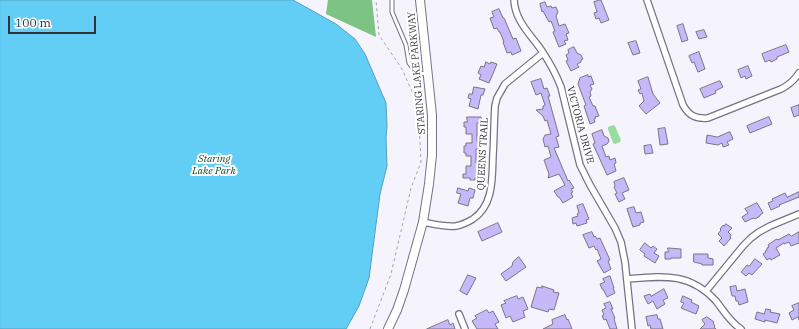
<!DOCTYPE html>
<html>
<head>
<meta charset="utf-8">
<style>
	body { margin:0 }
	#map { position:relative; width:799px; height:329px; overflow:hidden; background:#f5f3fc; font-family:"IBM Plex Serif",serif }
	canvas { display:block }
	.scale { position:absolute; left:8px; top:16px; width:88px; height:18px; box-sizing:border-box; border:2px solid #33323a; border-top:0; padding-left:5px; font-size:12px; line-height:14px; white-space:nowrap; color:#33323a; -webkit-text-stroke:3px #fff; paint-order:stroke }
</style>
</head>
<body>
<div id="map">
<canvas width="799" height="329"></canvas>
<div class="scale">100 m</div>
</div>
<script>
const context = document.querySelector('canvas').getContext('2d');
context.lineJoin = 'round';
function fill(path, color) { context.fillStyle = color; context.fill(path, 'evenodd'); }
function stroke(path, color, width, dash) { context.strokeStyle = color; context.lineWidth = width; context.lineCap = dash ? 'butt' : 'round'; context.setLineDash(dash || []); context.stroke(path); }
function drawText(font, color, halo, rows, align = 'center') {
  context.font = font + ' "IBM Plex Serif",serif'; context.lineWidth = 4; context.setLineDash([]); context.textBaseline = 'middle'; context.strokeStyle = halo; context.fillStyle = color; for (const [text, x, y, turn = 0] of rows) {
    context.save(); context.translate(x, y); context.rotate((+turn || 0) * Math.PI / 180); context.textAlign = isNaN(turn) ? turn : align; if (halo) context.strokeText(text, 0, 0); context.fillText(text, 0, 0); context.restore();
  }
}
fill(new Path2D(`
	M614 125 615 126 621 140 620 142 615 144 613 143 608 129V127Z`), '#98dca0');
fill(new Path2D(`
	M328 0H372L376 37 326 14Z`), '#7cc384');
const water = new Path2D(`
	M0 0H293L336 24 355 39 365 54 386 103 387 126 386 138 387 166 380 194 369 278 359 306 346 329H0Z`);
fill(water, '#62cef6');
stroke(water, '#549fbe', 1);
const building = new Path2D(`
	M600 0H601L609 20 601 23 599 18 596 19 594 13 597 12 594 2Z
	M545 2 547 7 551 6 552 8 556 7 558 12 556 16 559 26 565 24 569 33 566 34 568 40 564 41 566 44 559 47 553 32 555 31 551 21 549 22 543 11 542 12 540 4Z
	M499 9 503 18H504L513 39 516 38 521 51 512 55 511 52 507 53 503 42H504L500 32H499L497 28 494 29 490 18 494 17 492 12Z
	M683 24 688 40 682 42 677 26Z
	M704 30 707 37 699 39 696 32Z
	M636 41 640 53 633 55 628 43Z
	M786 45 789 52 777 57V59L771 62 770 60 765 62 762 54Z
	M574 47 577 53 581 55 583 59 581 60V62L577 64 579 67 571 71 566 61 568 60 566 55 569 53 568 50Z
	M699 52 705 69 698 72 694 62 692 63 689 56Z
	M486 62 490 64 491 62 497 64 489 83 479 79 481 75 478 73 481 66 484 67Z
	M748 66 752 76 746 79 745 76 741 78 738 70Z
	M588 75V77L591 76 594 84 590 85 592 89 590 92 591 96 589 97 593 106H595L599 116 595 117 596 118 594 119 595 122 590 124 584 106 586 105 578 84 580 78Z
	M648 77 653 94 660 103 646 114 639 106 644 101 642 93 640 94 638 90 641 89 638 81Z
	M541 79 544 89 547 88 550 96H548L559 136 556 137 559 147 554 148 568 181 569 180 574 188 571 189 573 192 571 193 573 197 563 203 559 197H558L554 191 565 185 559 174 548 178 549 174 544 160 551 157 548 146 545 147 543 139 545 135 551 134 547 120 545 121 543 116 536 110 543 109V106L545 105 541 93 536 95 531 82Z
	M720 81 723 87 715 91 716 93 704 98 700 89Z
	M474 87 485 89 483 95H481L478 109 469 106 471 99 468 98 469 94H472Z
	M799 105V115L794 117 791 108Z
	M467 117H481V123H477V141H479V149H476V163H478V178H475V180H470V178H463V174H466V166H471V156H466V153H464V146H466V143H472V134H466V127H464V122H467Z
	M769 117 772 124 750 133 747 126Z
	M665 128 668 144 660 145 658 129Z
	M602 130 604 136 608 138 609 141 607 144 602 146 606 157 609 156 610 160 615 158 616 163 614 164 616 171 607 175 593 144 595 143 592 134Z
	M730 132 733 139 727 142 729 145 723 147 722 143 718 145 706 143 707 135 717 137Z
	M651 145 653 153 645 154 644 146Z
	M624 178 629 190 622 193 625 199 619 202 615 194 617 193 614 187 615 186 614 182Z
	M458 188 468 191 469 188 475 190 473 198H470L468 206 458 203 461 194 457 193Z
	M799 192V197L779 205 780 206 771 210 768 203 773 201 772 199 785 193 787 197Z
	M757 203 763 213 760 215V216L755 219 754 218 751 219 745 222 742 217 748 213 745 209Z
	M583 204 589 219 586 220 587 223 577 226 576 223 573 224 572 218 578 216 577 214 579 213 577 206Z
	M634 207 636 213 641 212 644 222 640 223V225L633 227 627 209Z
	M498 223 502 232 482 241 478 232Z
	M726 224 732 228 728 232 731 235 730 237 731 238 724 246 719 241 722 238 718 234 721 230 720 229 723 225 724 226Z
	M592 232 594 237 595 236 597 239 600 238 610 260 608 261 611 269 604 273 597 261 601 259 597 249 596 250 594 246 589 248 583 235Z
	M799 232V243L791 246 789 242 784 244V243L776 248 780 255 771 260 770 258 767 260 763 254 766 252 765 251 767 250V248L769 247 768 245 775 240 777 239 778 240 789 234 791 236Z
	M645 243 651 248 653 246 657 249 654 253 659 256 655 263 644 256 645 254 640 250Z
	M668 248 681 249V258H671V259H665V252H668Z
	M694 254H708V258L713 259V265H702V264L694 262Z
	M519 257 526 267 506 281 501 274 512 266 513 262Z
	M755 259 762 264 752 275 749 273 746 276 741 272 747 265 749 266Z
	M468 275 476 278 467 295 460 291Z
	M610 276 614 288H613L615 293 607 297 603 289H602L600 284 605 282 603 279Z
	M542 286 554 290 553 292 559 293 554 310 549 309 548 312 531 307 537 287 542 288Z
	M736 286 737 291 745 289 748 302 739 305 738 301H736L735 296H732L730 287Z
	M664 289 668 298 663 300 665 304 657 309 653 301 648 304 644 296 650 294 651 296Z
	M517 296 518 299 523 297 528 309 523 311 525 317 513 322 510 316 506 318 501 305 506 303 504 301Z
	M683 296 692 300 691 302 699 306 696 314 681 308 684 303 681 302Z
	M610 302 613 309H611L615 318 614 319 617 329H610L606 319 604 320 602 316 604 315 602 310 606 308 604 304Z
	M799 303V320L798 317 792 320 789 313 794 310 792 306Z
	M766 309 771 310 770 312 780 314 777 323 765 320V322L755 319 757 312 764 314Z
	M487 310 489 313 493 311 499 322 495 324 498 329H477L472 321 477 318 475 316Z
	M565 315 567 320 568 319 572 329H543L553 324 552 320Z
	M657 315 658 319H660L663 329H651L650 325 648 326 646 317Z
	M707 317 714 322 713 323 715 326 714 327 716 329H700L705 324 702 320Z
	M448 320 450 325 453 323 455 329H427Z`);
fill(building, '#c5b9f9');
stroke(building, '#787587', 1);
const lane = new Path2D(`
	M392 0V12L406 45 409 63 415 71 420 73 426 74`);
const street = new Path2D(`
	M514 0C515 21 531 35 542 51 550 63 556 74 561 87L580 165 590 185 615 228 621 242 625 262 632 329
	M647 0 683 105C689 116 696 119 708 118L781 89C789 85 794 81 799 73
	M423 222C433 224 445 227 456 226 462 225 468 222 473 219 494 205 492 178 493 155 494 139 494 122 495 106L497 98 505 84 543 53
	M627 279C663 276 689 272 716 301 724 311 730 322 741 329
	M706 291 743 246 751 238 759 232 770 226 799 214
	M459 314 465 329`);
const secondary = new Path2D(`
	M388 329 397 310 404 290 423 222 429 184 432 155V115L420 0`);
stroke(lane, '#757284', 5);
stroke(street, '#757284', 8);
stroke(secondary, '#757284', 10);
stroke(new Path2D(`
	M370 329 391 274 411 188 421 162 419 122 416 105 414 96 402 69 379 35 376 0`), '#a3a2aa', 1, [3, 3]);
stroke(lane, '#fff', 3);
stroke(street, '#fff', 5.5);
stroke(secondary, '#fff', 8);
drawText('10px', '#33323a', '#fff', [
	["STARING LAKE PARKWAY",417,73,-95],
	["VICTORIA DRIVE",580,125,75],
	["QUEENS TRAIL",483,154,-87]
]);
drawText('italic 10px', '#14471e', '#fff', [
	["Staring",214,159],
	["Lake Park",214,171]
]);
</script>
</body>
</html>
